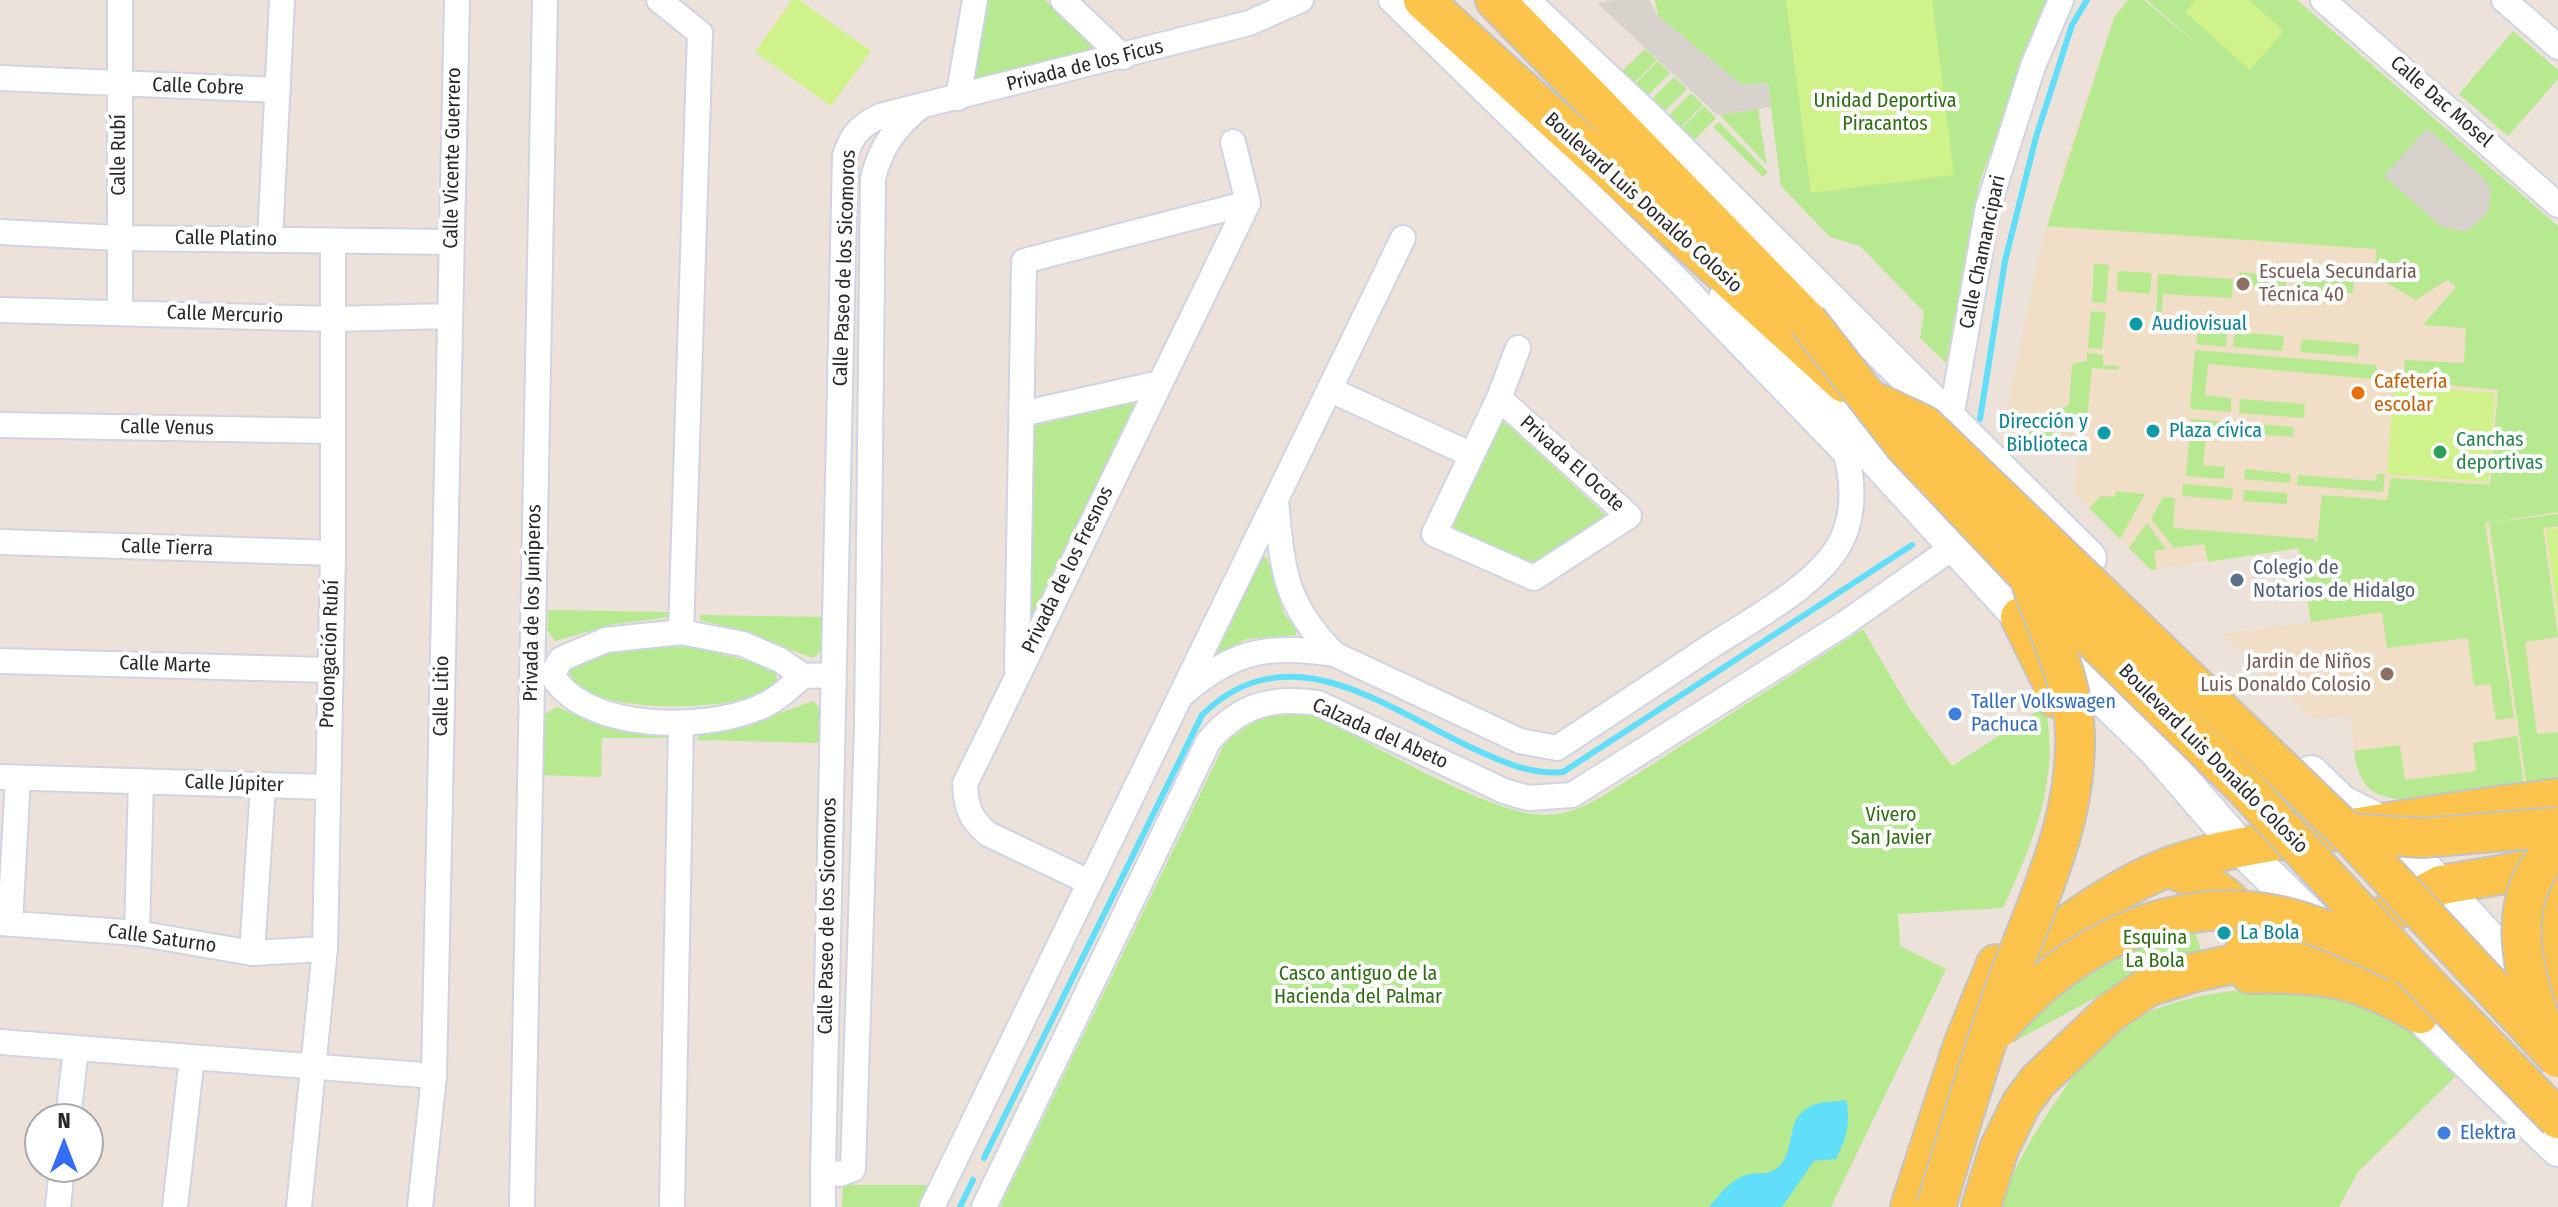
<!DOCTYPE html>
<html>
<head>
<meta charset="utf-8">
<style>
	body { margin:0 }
	#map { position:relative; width:2558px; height:1207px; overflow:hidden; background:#ede2d9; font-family:"Fira Sans Condensed",sans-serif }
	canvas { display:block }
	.north { position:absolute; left:24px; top:1103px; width:80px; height:80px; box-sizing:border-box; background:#fff; border:2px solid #a9a9a9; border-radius:50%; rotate:0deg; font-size:22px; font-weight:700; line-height:32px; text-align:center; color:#292929 }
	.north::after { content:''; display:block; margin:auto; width:28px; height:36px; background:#346cff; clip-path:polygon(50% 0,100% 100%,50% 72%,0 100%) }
</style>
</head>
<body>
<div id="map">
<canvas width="2558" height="1207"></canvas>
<div class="north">N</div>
</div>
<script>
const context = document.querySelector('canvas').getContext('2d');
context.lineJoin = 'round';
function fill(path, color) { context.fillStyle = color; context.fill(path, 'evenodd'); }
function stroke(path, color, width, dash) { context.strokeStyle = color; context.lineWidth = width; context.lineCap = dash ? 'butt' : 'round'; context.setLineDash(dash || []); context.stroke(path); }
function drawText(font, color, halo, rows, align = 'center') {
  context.font = font + ' "Fira Sans Condensed",sans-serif'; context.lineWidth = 8; context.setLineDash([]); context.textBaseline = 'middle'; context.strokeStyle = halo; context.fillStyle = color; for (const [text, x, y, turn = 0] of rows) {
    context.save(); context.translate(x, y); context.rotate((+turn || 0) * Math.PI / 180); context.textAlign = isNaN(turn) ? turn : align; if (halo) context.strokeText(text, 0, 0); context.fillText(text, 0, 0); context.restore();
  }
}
fill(new Path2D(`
	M2128 0H2144L2371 189 2359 204 2558 375V784L2372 790 2357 769 2349 715 2313 719 2222 634 2310 622 2298 548 2151 570 2075 494 2078 453 2029 448 2004 425 2043 238 2063 168 2114 18Z`), '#f0dfc6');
fill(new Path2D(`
	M986 0H1045L1097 50 971 83Z
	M1655 0H2046L1979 184 1946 363 1920 338 1924 312 1860 246 1830 237 1781 186 1768 84 1742 85 1658 16Z
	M2128 0H2144L2203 49 2147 0H2297L2558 226V512L2485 523 2514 718 2496 720 2490 684 2474 686 2468 638 2387 648 2382 612 2311 622 2299 548 2208 562 2204 544 2174 548 2151 519 2163 497 2175 498 2173 528 2314 539 2317 543 2322 495 2387 500 2391 478 2490 485 2498 390 2403 381 2405 360 2464 363 2466 328 2423 325 2456 287 2447 280 2416 300 2375 276 2376 249 2047 226 2114 18Z
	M2513 31 2558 70V79L2508 136 2459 94Z
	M1645 49 1657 60 1634 83 1622 71Z
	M1658 61 1670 73 1647 96 1635 84Z
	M1674 77 1687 89 1664 112 1651 100Z
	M1691 93 1703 105 1680 128 1668 116Z
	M1704 106 1716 118 1693 141 1681 129Z
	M1758 109 1767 165 1720 115Z
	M1719 122 1768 172 1763 177 1713 127Z
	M2094 264 2109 265 2106 303 2092 302Z
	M2118 271 2152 273 2150 294 2117 291Z
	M2239 272 2286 276V289L2238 285Z
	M2158 274 2233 279 2232 298 2163 294 2161 320H2156Z
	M2296 277 2354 281 2353 293 2295 289Z
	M2091 311 2106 312 2102 349 2088 348Z
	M2198 329 2227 331 2226 347 2196 344Z
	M2235 332 2284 336 2282 351 2233 347Z
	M2302 339 2359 344 2358 357 2300 352Z
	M2195 350 2375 365 2383 380 2208 364 2205 395 2231 398V412L2190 409Z
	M2087 353 2103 355V365L2119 366 2118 370 2092 368 2087 419 2055 416 2051 450 2031 448 2019 438 2028 425 2069 405 2072 364 2087 361Z
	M2240 399 2305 404 2304 418 2239 413Z
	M1138 400 1030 631 1034 426Z
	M1501 419 1608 517 1532 568 1448 527Z
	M2191 419 2229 422 2228 431 2207 430 2203 465 2225 467 2224 479 2186 476Z
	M2242 423 2294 427 2293 437 2241 433Z
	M2245 469 2291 474 2290 483 2244 479Z
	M2377 474H2385L2383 492 2297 485 2298 475 2376 481Z
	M2183 484 2233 488 2232 500 2182 496Z
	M2244 490 2287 493V504L2243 501Z
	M2116 491 2145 494 2120 539 2089 508 2101 496 2115 497Z
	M2558 514V526L2543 528 2558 637 2525 642 2537 734 2558 732V782L2527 787 2489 523Z
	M2147 523 2166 549 2154 551 2157 569 2151 570 2129 548Z
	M1261 555 1267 558 1284 614 1297 630 1296 635 1246 639 1221 654 1216 651Z
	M548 610 670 612 669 617 615 624 555 641 547 630Z
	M700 615 823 617 822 650 813 658 739 630 700 620Z
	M1863 629 1909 708 1952 766 2045 706C2061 778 2033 843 2003 908L1898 914 1900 946 1946 969 1831 1207H1000L1224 745C1253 717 1279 708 1319 717 1373 744 1490 815 1545 815 1567 815 1585 806 1603 796Z
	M653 646 693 647 769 666 776 671 777 683C749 715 571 718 569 668 591 651 627 651 653 646Z
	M813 701 820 709 819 743 697 740 698 735 736 729Z
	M557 707 601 726 666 735 668 738H602L601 777 542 775 545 714Z
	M2517 736 2524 787C2488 791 2400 812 2371 790 2359 780 2356 765 2354 751L2400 745 2405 780 2476 771 2473 743Z
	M2191 921 2204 958 2108 991 2013 1042 2038 1005 2074 968Z
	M2299 987 2391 1007 2463 1069 2358 1172 2339 1207H1999C2015 1166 2035 1130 2061 1094 2071 1081 2080 1060 2092 1049 2147 997 2227 988 2299 987Z
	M843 1185H929L918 1207H842Z`), '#b6e990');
fill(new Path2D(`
	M792 0H799L871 51 831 106 755 52Z
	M1786 0H1932L1954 175 1811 193Z
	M2196 0H2249L2284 31 2250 70 2185 12Z
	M2394 385 2495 393 2488 482 2387 474Z
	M2558 528V619L2546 530Z`), '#cff28a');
fill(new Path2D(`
	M1616 0H1649L1658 16 1742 85 1768 83 1771 107 1717 115 1597 3Z
	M2427 128 2487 181 2491 191 2488 213 2466 232 2442 227 2384 176Z`), '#d8d2cc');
fill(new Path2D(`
	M1846 1100C1851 1122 1847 1138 1836 1159L1814 1161 1782 1207H1709C1719 1195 1730 1180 1746 1175 1756 1171 1766 1176 1776 1169 1798 1153 1783 1121 1809 1107 1818 1101 1835 1102 1846 1100Z`), '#61dffa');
stroke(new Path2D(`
	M1980 419 2005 261 2036 137 2072 25 2087 0
	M984 1158 1202 715C1287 631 1382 705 1470 747 1501 761 1529 775 1563 772L1912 545
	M960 1207 973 1180`), '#61dffa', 6);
const street = new Path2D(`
	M659 0 700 33 681 632
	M1063 0 1123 57
	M1391 0 1674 276 1842 450
	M2323 0 2558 205
	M2504 0 2558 47
	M0 78 278 90
	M958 98 975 0
	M921 106C896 126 881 146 873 178L867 728 853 1169 840 1174 823 1172 845 156C852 134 860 126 880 116L1249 23 1301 0
	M1233 142 1248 203
	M0 232 118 238 452 242
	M270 239 282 0
	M0 310 332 319 449 316
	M120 310V0
	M1331 390 1472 455
	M1499 398 1629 516 1534 578 1434 534 1499 398 1518 348
	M1021 414 1160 383
	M1951 418 1988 207 2033 66 2061 0
	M0 425 333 431
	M1276 501C1283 570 1283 602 1334 654
	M0 542 333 553
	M0 661 331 670
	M1017 670 1024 261 1248 203
	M552 675 561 659 606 640 681 632 743 644 780 660 803 676 832 675
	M552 675C586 732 703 731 758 708 776 701 788 689 803 676
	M1184 693C1234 650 1269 644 1334 654L1520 741 1557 748C1607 715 1656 683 1705 650 1748 621 1824 584 1844 535 1859 498 1849 457 1836 422
	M0 777 326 787
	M1089 882 988 834C970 819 966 807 965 784L1248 203
	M0 923 137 933 252 953 325 949
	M10 923 18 778
	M137 933 141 781
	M252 953 263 785
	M0 1042 434 1076
	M68 1119 76 1048
	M58 1207 62 1167
	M175 1207 192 1057
	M299 1207 325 949 333 553V241
	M420 1207 434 1076 457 0
	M522 1207 545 0
	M672 1207 681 724
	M823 1207V1172
	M932 1207 1403 238
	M984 1207 1208 742C1239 705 1272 696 1318 703L1504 791 1528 798 1572 795 1844 624 1955 546`);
const secondary = new Path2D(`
	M1520 0 1646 118 2089 558
	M1727 296 2020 617 2155 749 2240 847 2324 930
	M2311 773 2342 803 2383 823 2536 990
	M2400 996 2558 1149`);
const primary = new Path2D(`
	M1423 0 1844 383
	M1495 0 1807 320
	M2020 617 2052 682 2055 698
	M2168 867C2211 884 2264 908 2241 963
	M2250 974C2324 973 2355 976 2420 1014
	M2002 978C2048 937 2111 889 2169 867 2216 849 2268 843 2317 834 2397 820 2477 808 2558 798
	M2547 1001C2543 966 2545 934 2558 901
	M1910 1207 1963 1045 1996 964
	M1981 1207 1999 1149 2021 1104 2038 1081 2110 1013 2148 987 2192 973 2336 942 2441 885 2558 865`);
stroke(street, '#ced4e4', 28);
stroke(secondary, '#ced4e4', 38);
stroke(primary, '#c3c3c3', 42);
stroke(street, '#fff', 24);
stroke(secondary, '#fff', 34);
stroke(primary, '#fdc44d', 38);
const primaryBridge = new Path2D(`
	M1807 320 1905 446 2028 576 2246 789 2411 968 2558 1119
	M1873 401 1924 425 2348 833 2558 1058
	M2348 833 2422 838 2558 827
	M1998 1029C2059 956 2150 903 2248 911 2301 915 2350 940 2398 962
	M2546 1037C2523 975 2500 897 2558 846
	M1936 1207C1956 1139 1977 1070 2000 1003 2030 913 2077 832 2075 735 2074 684 2048 630 2031 583`);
stroke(primaryBridge, '#c3c3c3', 42, []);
stroke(primaryBridge, '#fdc44d', 38);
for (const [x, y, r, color] of [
	[2243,284,8,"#8d6e63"],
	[2136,324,8,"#0f9aa8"],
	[2358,393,8,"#e8710a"],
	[2153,431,8,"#0f9aa8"],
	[2104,433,8,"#0f9aa8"],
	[2440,452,8,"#2e9e5b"],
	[2237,580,8,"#5c6f8a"],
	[2387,674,8,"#8d6e63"],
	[1955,714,8,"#3f7fe0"],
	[2224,933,8,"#0f9aa8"],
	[2444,1133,8,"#3f7fe0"]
]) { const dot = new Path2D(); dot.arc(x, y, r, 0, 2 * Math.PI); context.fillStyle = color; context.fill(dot); stroke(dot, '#fff', 3); }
drawText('20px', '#292929', '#fff', [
	["Privada de los Ficus",1085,66,-14],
	["Calle Cobre",198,87,2],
	["Calle Dac Mosel",2441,102,41],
	["Calle Rubí",119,155,-90],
	["Calle Vicente Guerrero",453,158,-89],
	["Boulevard Luis Donaldo Colosio",1643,203,42],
	["Calle Platino",226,239,1],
	["Calle Chamancipari",1983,252,-78],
	["Calle Paseo de los Sicomoros",845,268,-88],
	["Calle Mercurio",225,315,2],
	["Calle Venus",167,428,1],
	["Privada El Ocote",1572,464,42],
	["Calle Tierra",167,548,2],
	["Privada de los Fresnos",1068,570,-64],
	["Privada de los Juníperos",533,603,-89],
	["Prolongación Rubí",330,654,-88],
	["Calle Marte",165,665,2],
	["Calle Litio",442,696,-89],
	["Calzada del Abeto",1380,734,24],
	["Boulevard Luis Donaldo Colosio",2213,759,45],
	["Calle Júpiter",234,784,2],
	["Calle Paseo de los Sicomoros",828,916,-89],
	["Calle Saturno",162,939,8]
]);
drawText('20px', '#2d6c13', '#fff', [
	["Unidad Deportiva",1885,101],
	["Piracantos",1885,124],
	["Vivero",1891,815],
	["San Javier",1891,838],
	["Esquina",2155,938],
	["La Bola",2155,961],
	["Casco antiguo de la",1358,974],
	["Hacienda del Palmar",1358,997]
]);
drawText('20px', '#785e54', '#fff', [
	["Escuela Secundaria",2259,272],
	["Técnica 40",2259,295],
	["Jardin de Niños",2371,662,"right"],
	["Luis Donaldo Colosio",2371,685,"right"]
], 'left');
drawText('20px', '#0d838f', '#fff', [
	["Audiovisual",2152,324],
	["Dirección y",2088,422,"right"],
	["Biblioteca",2088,445,"right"],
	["Plaza cívica",2169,431],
	["La Bola",2240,933]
], 'left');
drawText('20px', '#c56008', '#fff', [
	["Cafetería",2374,382],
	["escolar",2374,405]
], 'left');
drawText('20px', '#27864d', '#fff', [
	["Canchas",2456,440],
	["deportivas",2456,463]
], 'left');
drawText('20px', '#4e5e75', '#fff', [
	["Colegio de",2253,568],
	["Notarios de Hidalgo",2253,591]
], 'left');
drawText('20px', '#366cbe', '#fff', [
	["Taller Volkswagen",1971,702],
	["Pachuca",1971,725],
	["Elektra",2460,1133]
], 'left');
</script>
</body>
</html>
